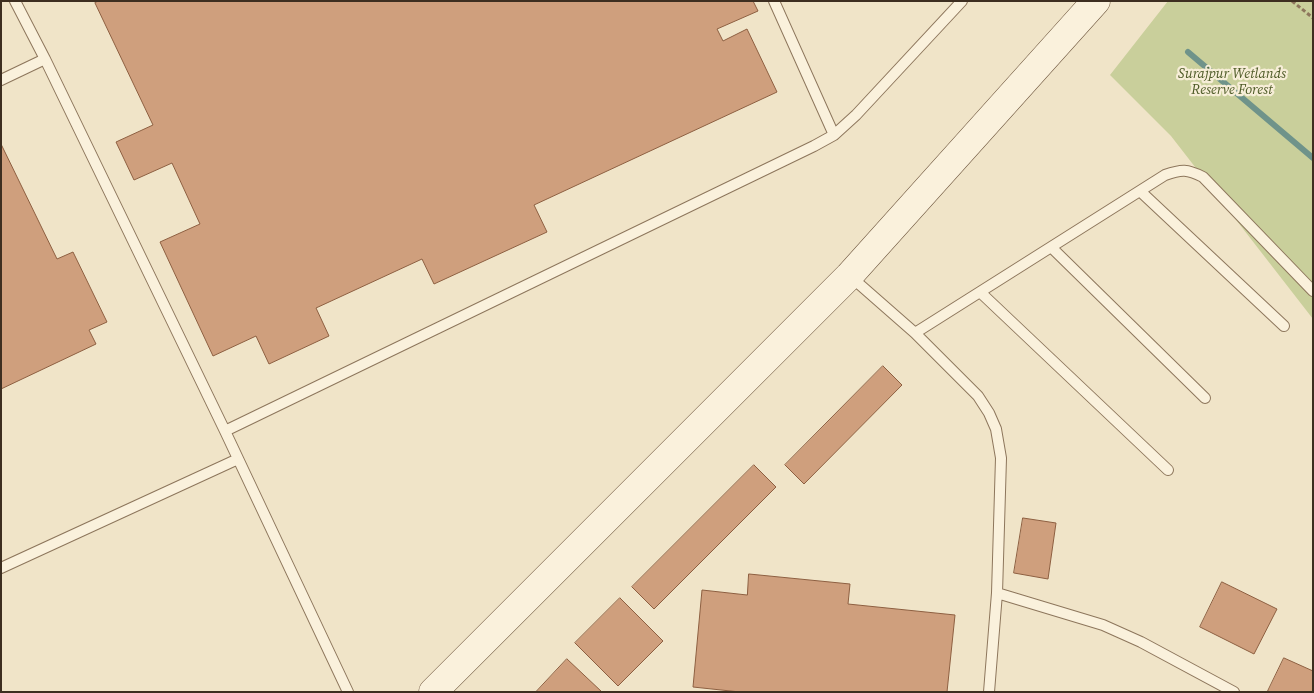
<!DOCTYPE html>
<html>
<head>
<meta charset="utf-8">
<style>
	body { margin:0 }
	#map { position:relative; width:1314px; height:693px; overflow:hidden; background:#f0e4c8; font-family:"Source Serif 4",serif }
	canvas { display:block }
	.frame { position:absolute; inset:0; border:2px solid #3d2e20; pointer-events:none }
</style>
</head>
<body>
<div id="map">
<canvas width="1314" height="693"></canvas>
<div class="frame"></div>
</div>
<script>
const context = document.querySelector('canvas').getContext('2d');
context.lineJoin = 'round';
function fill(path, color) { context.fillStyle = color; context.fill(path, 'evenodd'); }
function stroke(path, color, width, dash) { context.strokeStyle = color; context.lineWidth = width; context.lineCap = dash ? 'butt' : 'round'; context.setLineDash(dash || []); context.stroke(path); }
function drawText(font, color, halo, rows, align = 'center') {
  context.font = font + ' "Source Serif 4",serif'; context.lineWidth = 4.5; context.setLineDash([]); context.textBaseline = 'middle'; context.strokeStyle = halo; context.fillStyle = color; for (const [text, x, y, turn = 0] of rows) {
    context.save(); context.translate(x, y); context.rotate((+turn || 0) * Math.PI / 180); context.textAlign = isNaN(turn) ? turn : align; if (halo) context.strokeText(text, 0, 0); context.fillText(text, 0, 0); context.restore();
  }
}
fill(new Path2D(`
	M1168 1H1313V319L1171 136 1110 75Z`), '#c9cf9b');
stroke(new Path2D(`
	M1188 52 1313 158`), '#6f938a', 6);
const building = new Path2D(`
	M99 1H753L758 11 717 29 723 41 747 29 777 92 534 205 547 232 434 284 422 259 316 308 329 336 269 364 256 336 213 356 160 242 200 224 172 163 134 180 116 142 153 125 95 3Z
	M1 144 57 259 73 252 107 322 89 330 96 344 1 389Z
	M883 366 902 385 804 484 785 465Z
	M754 465 776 487 654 609 632 587Z
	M1023 518 1056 523 1048 579 1014 573Z
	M749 574 850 584 848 604 955 615 947 692H740L693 687 702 590 747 595Z
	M1222 582 1277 609 1254 654 1200 627Z
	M620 598 663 641 618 686 575 643Z
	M1284 658 1313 671V692H1271L1268 691Z
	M567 659 602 692H536Z`);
fill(building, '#cf9f7d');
stroke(building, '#8d5f41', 1);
const service = new Path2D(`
	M15 1 45 59 225 431 348 692
	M774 1 834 135
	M1 80 45 59
	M1140 191 1284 326
	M1051 247 1205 398
	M850 276 915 333 978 396 989 413 996 429 1001 458 997 593 989 692
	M980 292 1168 470
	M915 333 1165 175C1182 169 1187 169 1203 177L1313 291
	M225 431 814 146 834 135 856 115 962 1
	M1 568 238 459
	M997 593 1103 625 1141 642 1234 692`);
const secondary = new Path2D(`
	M433 692 849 276 1096 1`);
stroke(service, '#8d765c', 12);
stroke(secondary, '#6f573f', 29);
stroke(new Path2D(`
	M1292 1 1313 18`), '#8d765c', 3, [4, 2.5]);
stroke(service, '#faf1dc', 10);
stroke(secondary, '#faf1dc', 28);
drawText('italic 14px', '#4d5a26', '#f7eed8', [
	["Surajpur Wetlands",1232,74],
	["Reserve Forest",1232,90]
]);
</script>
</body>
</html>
